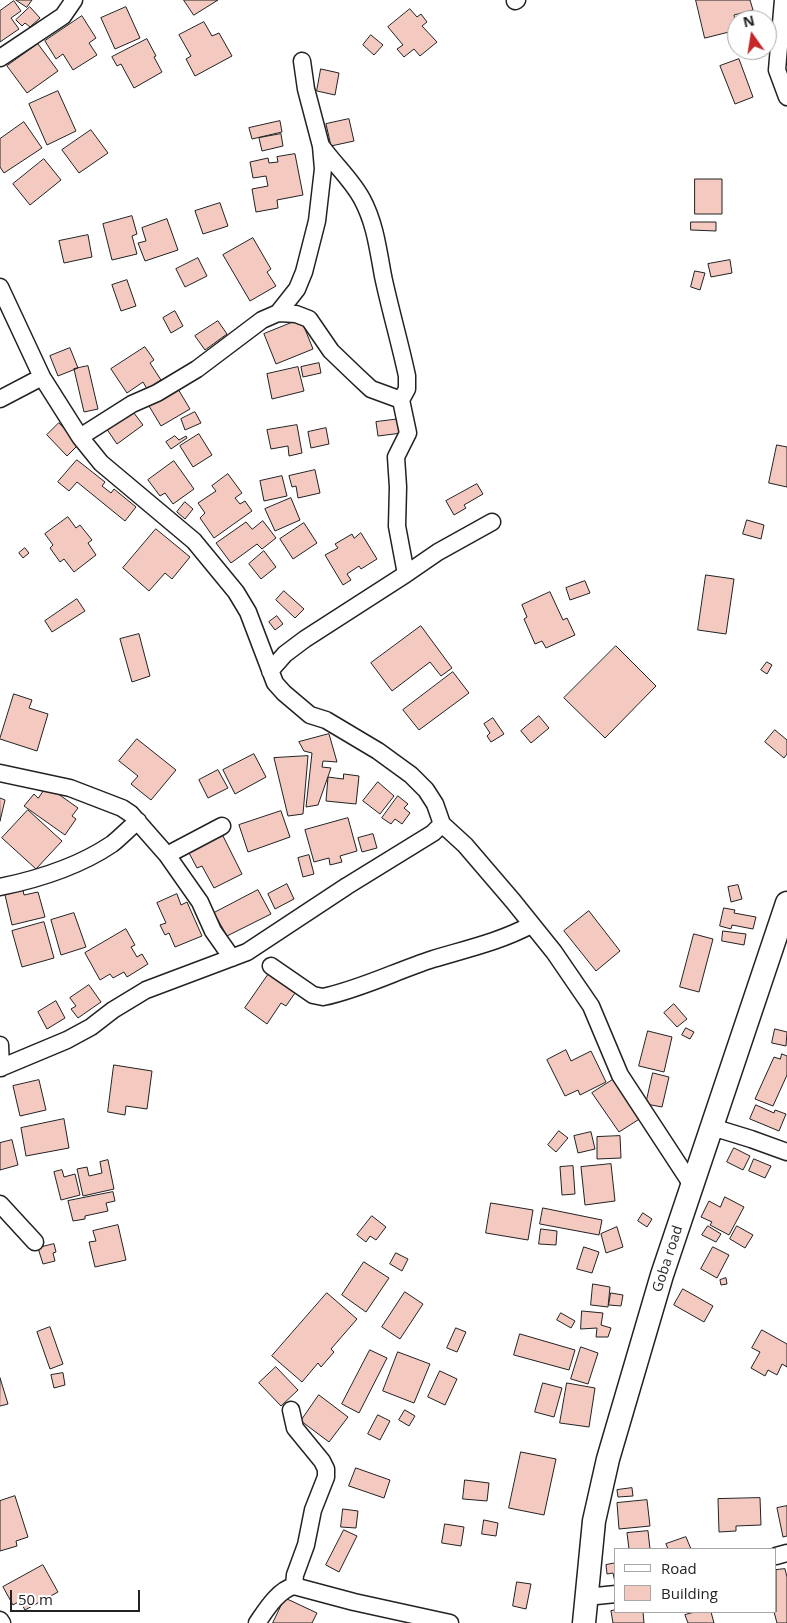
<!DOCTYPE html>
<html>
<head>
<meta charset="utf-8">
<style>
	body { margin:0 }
	#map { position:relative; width:787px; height:1623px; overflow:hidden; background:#fff; font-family:"Open Sans",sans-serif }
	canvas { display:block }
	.legend { position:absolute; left:614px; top:1548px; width:162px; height:65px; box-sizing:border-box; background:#fff; border:1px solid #a7a7a7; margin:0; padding:6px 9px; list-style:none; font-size:15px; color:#222 }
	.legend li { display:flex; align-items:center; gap:10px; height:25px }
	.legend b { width:25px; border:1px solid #a7a7a7 }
	.north { position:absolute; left:727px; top:10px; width:50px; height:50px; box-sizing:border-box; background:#fff; border:1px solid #a7a7a7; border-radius:50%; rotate:347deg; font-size:14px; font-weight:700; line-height:20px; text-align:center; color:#222 }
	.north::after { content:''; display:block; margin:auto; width:18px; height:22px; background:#c62828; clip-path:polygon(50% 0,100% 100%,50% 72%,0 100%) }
	.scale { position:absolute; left:10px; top:1590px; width:130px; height:22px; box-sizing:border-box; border:2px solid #222; border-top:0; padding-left:6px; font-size:15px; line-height:18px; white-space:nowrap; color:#222; -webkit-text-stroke:4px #fff; paint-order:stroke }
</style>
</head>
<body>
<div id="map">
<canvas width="787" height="1623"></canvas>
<ul class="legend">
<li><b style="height:6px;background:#fff"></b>Road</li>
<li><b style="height:14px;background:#f3c9c0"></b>Building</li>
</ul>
<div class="north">N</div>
<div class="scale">50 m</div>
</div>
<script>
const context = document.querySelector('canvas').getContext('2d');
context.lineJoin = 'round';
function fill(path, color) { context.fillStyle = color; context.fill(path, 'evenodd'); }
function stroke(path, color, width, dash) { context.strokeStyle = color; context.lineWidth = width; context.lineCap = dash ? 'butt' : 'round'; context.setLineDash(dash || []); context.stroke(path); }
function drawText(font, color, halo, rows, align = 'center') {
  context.font = font + ' "Open Sans",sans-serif'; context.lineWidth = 4; context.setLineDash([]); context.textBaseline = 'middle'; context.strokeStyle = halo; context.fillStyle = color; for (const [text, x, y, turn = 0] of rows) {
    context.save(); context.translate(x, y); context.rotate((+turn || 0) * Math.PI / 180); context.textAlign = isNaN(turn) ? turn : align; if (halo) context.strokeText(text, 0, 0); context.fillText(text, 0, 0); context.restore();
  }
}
const building = new Path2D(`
	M16 0H32L27 7Z
	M184 0H218L194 15Z
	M696 0H750L753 10 734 15 737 30 705 38Z
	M14 1 21 11 11 18 19 29 0 42V11Z
	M30 7 40 18 30 27 25 23 22 26 16 20Z
	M126 7 140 38 115 49 101 18Z
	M410 9 417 17 421 14 427 22 422 26 437 42 420 56 414 49 404 57 397 49 403 45 388 27Z
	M82 16 96 38 89 43 97 55 73 70 63 54 56 59 45 41Z
	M204 22 212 36 219 33 232 56 195 76 186 59 191 56 179 35Z
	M371 35 383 45 374 55 363 45Z
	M147 39 156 56 154 57 162 72 134 88 121 64 117 66 112 57Z
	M38 44 58 71 27 93 7 66Z
	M739 59 753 97 735 104 720 66Z
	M321 69 339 73 335 95 317 91Z
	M58 91 76 131 47 145 29 104Z
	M349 119 354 141 331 146 326 124Z
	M280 121 282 132 252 139 249 128Z
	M24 122 42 148 4 173 0 167V139Z
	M91 130 108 153 79 173 62 150Z
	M281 134 283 146 262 151 259 138Z
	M295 154 303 195 277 200 278 208 256 212 252 189 268 186 266 176 253 178 250 162 268 158 269 163 278 162 277 157Z
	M44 159 61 180 30 205 13 184Z
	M695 179H722V214H695Z
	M220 203 228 226 203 234 195 211Z
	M132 216 137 234 132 236 137 254 112 260 103 224Z
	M167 219 178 250 145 261 138 243 146 241 142 228Z
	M691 222H716V231L691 230Z
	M88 235 92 257 64 263 59 241Z
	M253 238 271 269 267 272 276 286 250 301 223 255Z
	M198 258 207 276 185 287 176 269Z
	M730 260 732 273 711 277 708 264Z
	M695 271 705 273 700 290 691 287Z
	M127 280 136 306 121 311 112 285Z
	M175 311 183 326 171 333 163 318Z
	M301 319 313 349 276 364 264 334Z
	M218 321 227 334 205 350 195 336Z
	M145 347 154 360 150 363 161 380 147 389 143 382 127 393 111 369Z
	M70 348 78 368 58 376 50 356Z
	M319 363 321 373 303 377 301 367Z
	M88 366 98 409 84 412 74 369Z
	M298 367 304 391 272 399 267 374Z
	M178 389 190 409 161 426 149 406Z
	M131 409 143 425 117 444 106 428Z
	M195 412 201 423 185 430 181 419Z
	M400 419 402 433 378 436 376 422Z
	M59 423 79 444 67 456 47 435Z
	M297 425 302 453 289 456 288 446 271 449 267 430Z
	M326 428 329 444 311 448 308 432Z
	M199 434 212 455 193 467 180 446Z
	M175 436 179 440 186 436 187 438 171 449 166 442Z
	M777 445 787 447V487L769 483Z
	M77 460 105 482 102 486 111 493 114 489 136 507 125 521 77 482 69 491 58 482Z
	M174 461 194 489 173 504 165 493 160 496 148 480Z
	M315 470 320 493 298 498 296 486 292 487 289 476Z
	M228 474 242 493 235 498 240 504 245 501 252 511 214 538 200 518 205 513 198 503 216 491 212 486Z
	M282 476 287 496 264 501 260 481Z
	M477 484 483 494 464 505 466 508 454 515 446 501Z
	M291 498 300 520 275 531 265 509Z
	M185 502 193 509 185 519 177 512Z
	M68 517 76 528 80 525 92 540 88 543 96 555 74 572 64 559 60 562 50 548 53 545 45 534Z
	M747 520 764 525 761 539 743 534Z
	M263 521 276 538 262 549 257 544 231 563 216 543 246 522 252 529Z
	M304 523 317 543 293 559 280 539Z
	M156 529 190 557 172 579 165 573 149 591 123 568Z
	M361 533 377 559 361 569 359 566 347 574 351 580 343 585 325 555 338 548 335 544 352 534 354 538Z
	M25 548 29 553 23 558 19 553Z
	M264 551 276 567 261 579 249 564Z
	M706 575 734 579 726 634 698 630Z
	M585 581 590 593 570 600 566 588Z
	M284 591 304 609 295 618 276 600Z
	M550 592 563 620 567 618 575 635 546 648 542 641 535 644 524 619 527 617 522 605Z
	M77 599 85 611 52 632 45 621Z
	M277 616 283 624 275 630 269 622Z
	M421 626 452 668 441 676 430 662 392 691 371 663Z
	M139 634 150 676 132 682 120 639Z
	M616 646 656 686 605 738 564 698Z
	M767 662 772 665 767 674 761 670Z
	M453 672 469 693 419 730 403 710Z
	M14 694 32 700 29 708 48 714 37 751 0 739Z
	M539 716 549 728 531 743 521 731Z
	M493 718 504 734 491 742 487 736 490 733 484 724Z
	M775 730 787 740V754L784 758 765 742Z
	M329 734 337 762 323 761 322 767 331 768 318 805 306 807 312 753 304 751 299 742Z
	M137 739 176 770 151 800 131 784 138 776 119 761Z
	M254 754 266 777 235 794 223 770Z
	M308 756 303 814 288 816 274 758Z
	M218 770 228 788 208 798 199 780Z
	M344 774 359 776 356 804 326 801 328 777 343 779Z
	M378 782 394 796 380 814 363 801Z
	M47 786 78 808 72 816 76 819 65 835 24 806 34 794 38 798Z
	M398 796 408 804 404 808 410 813 402 824 395 819 391 824 382 818Z
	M0 798 5 800 0 821Z
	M28 810 62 841 36 869 2 838Z
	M281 811 290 837 248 852 239 825Z
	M348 818 357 851 340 856 342 862 330 865 329 858 314 862 305 830Z
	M222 834 242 874 214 888 202 866 197 868 188 851Z
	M373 834 377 848 362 852 358 838Z
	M309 855 314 874 303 877 298 858Z
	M287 884 294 899 275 909 268 894Z
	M738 885 742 899 731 902 728 887Z
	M23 890 24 895 38 892 45 917 12 925 5 895Z
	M258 890 271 914 227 936 214 913Z
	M177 894 181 905 187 902 202 936 175 947 169 933 165 935 160 925 166 923 157 903Z
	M724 908 735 910 734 913 756 917 753 929 732 925 731 929 720 926Z
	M589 911 620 951 596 971 564 931Z
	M74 913 86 947 61 955 51 920Z
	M44 922 54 958 22 967 12 931Z
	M126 929 135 945 131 947 137 957 142 954 148 964 127 977 124 972 113 978 110 974 100 980 85 953Z
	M723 931 746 934 744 945 722 941Z
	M694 934 713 939 699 992 680 987Z
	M270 972 297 990 286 1006 281 1003 267 1024 245 1008Z
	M89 985 101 1002 78 1018 71 1009 76 1006 70 998Z
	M56 1001 65 1018 47 1029 38 1012Z
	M674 1004 687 1019 677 1027 664 1013Z
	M686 1028 694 1032 690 1039 682 1035Z
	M775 1029 787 1032 786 1046 772 1043Z
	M648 1031 672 1037 664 1072 639 1066Z
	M566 1050 571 1061 591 1051 606 1082 580 1095 578 1090 565 1096 547 1060Z
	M782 1054 787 1056V1075L773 1106 755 1099 774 1057 780 1059Z
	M114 1065 152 1071 147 1109 126 1106 125 1115 108 1112Z
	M653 1073 669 1077 662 1107 646 1104Z
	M614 1079 641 1118 619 1132 592 1093Z
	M39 1080 46 1110 20 1116 13 1086Z
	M756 1105 774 1113 775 1110 786 1114 779 1131 750 1119Z
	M64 1119 69 1148 26 1156 21 1128Z
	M559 1131 568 1138 556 1152 548 1145Z
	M591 1132 595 1149 578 1153 574 1136Z
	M620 1136 621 1158 597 1159V1137Z
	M12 1140 18 1165 0 1170V1143Z
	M734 1148 750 1156 743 1170 727 1162Z
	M754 1159 771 1166 765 1178 749 1171Z
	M108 1160 114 1189 83 1196 77 1169 87 1167 89 1176 102 1173 100 1162Z
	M611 1164 615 1201 585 1205 581 1167Z
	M573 1166 575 1194 562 1195 560 1167Z
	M62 1170 64 1177 75 1174 80 1195 61 1200 54 1172Z
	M113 1192 115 1201 106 1203 108 1211 85 1216V1219L73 1221 68 1201Z
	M725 1197 744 1207 729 1235 710 1225 712 1222 701 1217 709 1201 720 1207Z
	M491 1203 533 1210 528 1240 486 1233Z
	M543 1208 602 1220 599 1235 540 1224Z
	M643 1213 652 1219 647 1227 638 1221Z
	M372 1216 386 1227 376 1240 370 1236 366 1242 357 1235Z
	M118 1225 126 1260 95 1267 89 1242 96 1241 93 1231Z
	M708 1226 721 1234 716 1242 702 1235Z
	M737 1226 753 1235 745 1248 730 1239Z
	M617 1227 623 1247 606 1253 601 1234Z
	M541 1229 557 1231 556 1245 539 1244Z
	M54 1244 56 1252 53 1253 55 1261 43 1264 38 1248Z
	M584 1247 599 1252 592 1273 577 1269Z
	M713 1247 729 1255 717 1278 701 1269Z
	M396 1253 408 1259 402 1271 390 1264Z
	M364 1262 389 1278 366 1312 342 1295Z
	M726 1278 727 1284 721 1285 720 1280Z
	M593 1284 610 1287 608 1307 591 1305Z
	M683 1289 713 1306 704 1322 674 1305Z
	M405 1292 423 1304 400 1339 382 1327Z
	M327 1293 357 1319 331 1349 334 1352 321 1367 318 1363 302 1382 272 1356Z
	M611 1293 623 1295 621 1306 609 1305Z
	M582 1311 603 1313 601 1325 611 1328 608 1337H596L597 1328 581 1329Z
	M561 1313 575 1321 571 1328 557 1320Z
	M50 1327 63 1364 50 1369 37 1332Z
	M456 1328 466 1332 457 1352 447 1348Z
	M762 1330 787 1344V1367L782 1364 777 1375 768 1370 765 1376 751 1368 760 1352 752 1348Z
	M520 1334 575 1350 569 1370 514 1355Z
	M581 1347 598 1353 588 1384 571 1379Z
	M370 1350 387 1358 359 1413 342 1404Z
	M398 1352 430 1364 414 1403 383 1391Z
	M276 1367 298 1390 281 1406 259 1383Z
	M440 1371 457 1379 445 1405 428 1397Z
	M63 1373 65 1385 54 1388 51 1375Z
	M0 1378 8 1404 0 1406Z
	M543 1383 562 1388 554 1417 535 1412Z
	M567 1383 595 1388 589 1427 560 1423Z
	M319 1395 348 1417 329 1442 301 1421Z
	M405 1410 415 1416 409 1426 399 1420Z
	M378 1415 390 1421 380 1440 368 1434Z
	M521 1452 556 1459 544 1515 509 1508Z
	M356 1468 390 1480 384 1498 349 1486Z
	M465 1480 489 1483 487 1501 463 1499Z
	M632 1488 633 1496 618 1497 617 1490Z
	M15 1496 28 1537 16 1541 17 1546 0 1551V1501Z
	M760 1498 761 1525 736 1526V1531L719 1532 718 1499Z
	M647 1500 650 1526 619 1529 617 1503Z
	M787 1506V1536L783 1537 777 1508Z
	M343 1509 358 1511 356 1528 341 1527Z
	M484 1520 498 1523 496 1536 482 1534Z
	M445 1524 464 1527 461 1546 442 1543Z
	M344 1530 357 1536 339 1572 326 1565Z
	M648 1531 650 1549H629L627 1533Z
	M686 1537 691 1549H668L666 1544Z
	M616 1563V1587L613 1573 607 1574 606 1565Z
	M43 1565 58 1592 25 1610 20 1601 13 1605 3 1587Z
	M785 1569 787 1577V1623H777L774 1612H776V1570Z
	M517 1582 531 1584 526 1609 513 1606Z
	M285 1598 317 1613 312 1623H273Z
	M616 1610V1612H643L644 1623H613L611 1611Z
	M695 1612H711L714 1623H688L685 1615Z`);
fill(building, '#f3c9c0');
stroke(building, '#222', 1);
const street = new Path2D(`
	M783 0 777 70 787 97
	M515 1 517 0
	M0 58 63 16 74 0
	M322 147C335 165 352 180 362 199 375 223 378 249 383 276 390 309 400 343 407 376V389L401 400 408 433 396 457 398 487 397 526 406 574
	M0 287 42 377 80 437 101 463 194 541 236 592 248 612 275 683 284 693 310 715 326 720 378 751 411 775 426 790 435 804 442 824 465 845 513 901 554 952 591 1006 620 1075 692 1185
	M278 313 296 314 309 319 331 351 356 375 371 389 401 400
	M0 399 42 377
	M80 437 132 404 157 393 197 369 262 320 278 313 297 289 304 272 317 221 323 169 321 146 306 89 302 61
	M270 671 285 654 305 639 406 574 438 552 492 522
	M0 773 70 788 122 808 131 814 167 855 200 902 213 931 232 958
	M167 855 222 826
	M0 887C39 879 78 867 112 844 121 837 129 828 138 821
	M271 966 313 995 323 997C361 989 396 971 433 959 466 949 499 942 531 925
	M0 1045 1 1068
	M0 1068 67 1040 91 1027 113 1010 146 990 247 952 347 886 433 833 442 824
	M712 1127 751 1139 787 1152
	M0 1204 35 1242
	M291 1410 295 1428 322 1461 326 1469V1477L313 1510 306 1545 295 1575 294 1586
	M776 1556 787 1553
	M586 1597 616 1594
	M0 1620 2 1623
	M257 1623C266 1610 278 1590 294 1586L354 1602 450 1623`);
const secondary = new Path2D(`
	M584 1623 594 1521 608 1459 662 1275 787 903`);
stroke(street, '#222', 19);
stroke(secondary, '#222', 25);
stroke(street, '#fff', 16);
stroke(secondary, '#fff', 22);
drawText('14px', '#222', '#fff', [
	["Goba road",668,1259,-72]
]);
</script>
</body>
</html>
